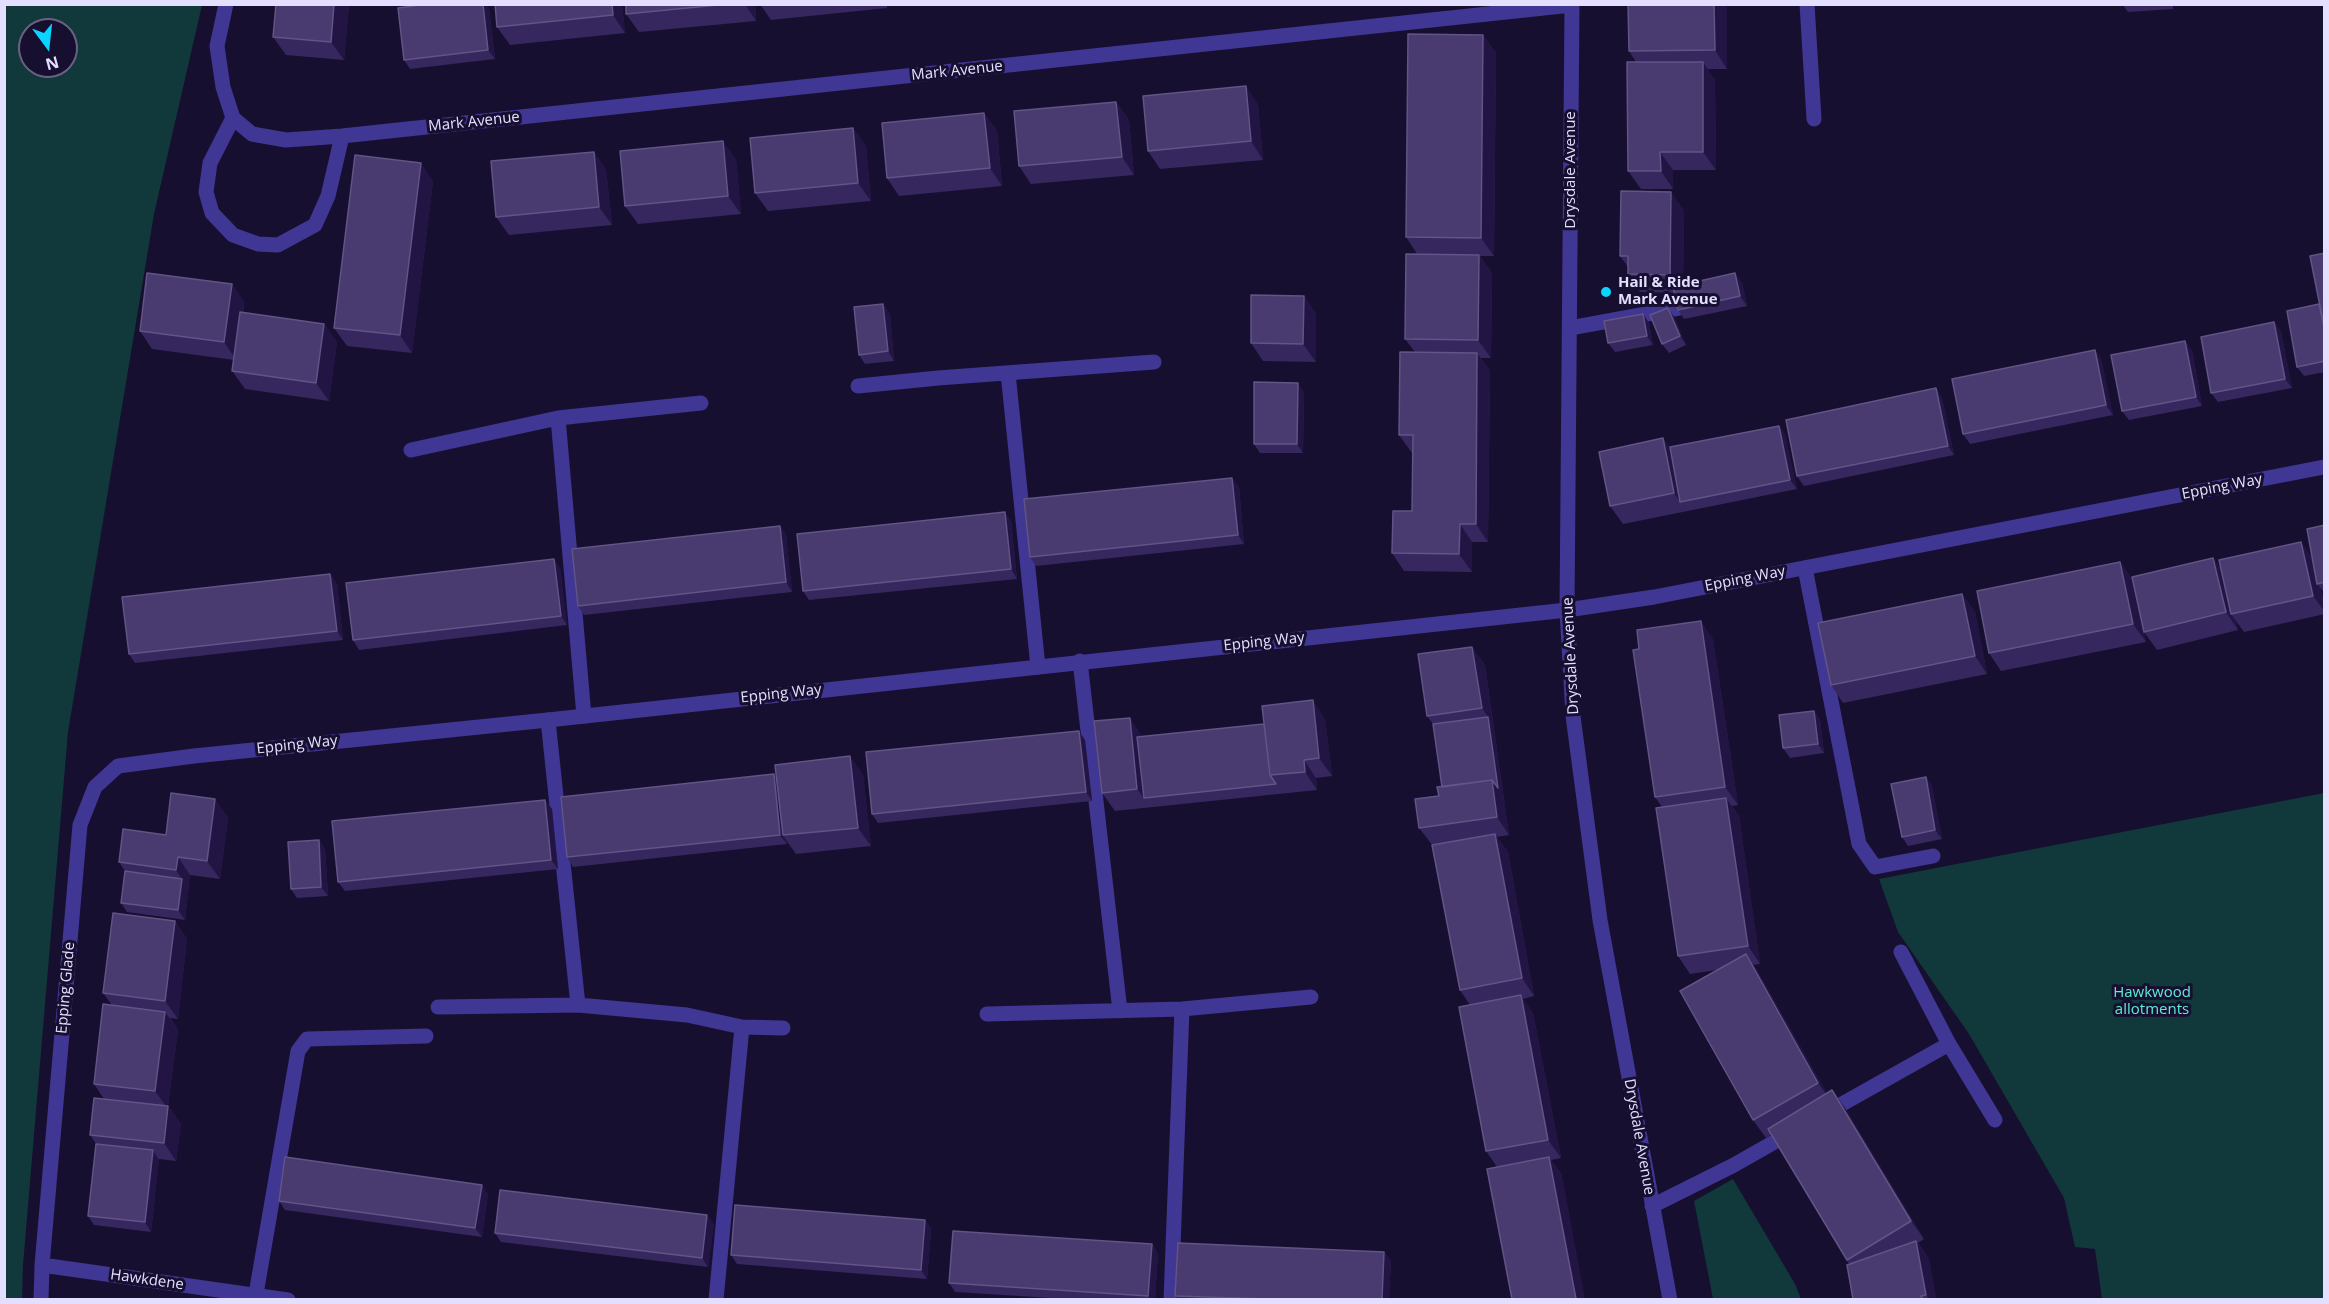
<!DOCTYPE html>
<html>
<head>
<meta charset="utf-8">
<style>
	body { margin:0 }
	#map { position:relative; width:2329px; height:1304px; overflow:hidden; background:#170f2f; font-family:"Open Sans",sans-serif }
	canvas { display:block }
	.frame { position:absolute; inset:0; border:6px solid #e4deff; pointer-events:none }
	.north { position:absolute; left:18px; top:18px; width:60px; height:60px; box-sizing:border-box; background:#170f2f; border:2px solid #696282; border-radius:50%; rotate:165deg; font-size:16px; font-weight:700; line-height:24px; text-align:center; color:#e4deff }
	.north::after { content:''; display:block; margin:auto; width:21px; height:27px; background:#0ad4ff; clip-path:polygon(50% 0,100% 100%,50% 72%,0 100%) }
</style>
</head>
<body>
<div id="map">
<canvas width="2329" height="1304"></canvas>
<div class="frame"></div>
<div class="north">N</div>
</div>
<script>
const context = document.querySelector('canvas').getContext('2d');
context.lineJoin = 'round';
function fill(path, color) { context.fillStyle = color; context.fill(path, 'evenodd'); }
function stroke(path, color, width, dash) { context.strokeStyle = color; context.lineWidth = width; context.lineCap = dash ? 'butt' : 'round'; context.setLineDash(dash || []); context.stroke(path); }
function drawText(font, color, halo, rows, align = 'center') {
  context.font = font + ' "Open Sans",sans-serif'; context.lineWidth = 6; context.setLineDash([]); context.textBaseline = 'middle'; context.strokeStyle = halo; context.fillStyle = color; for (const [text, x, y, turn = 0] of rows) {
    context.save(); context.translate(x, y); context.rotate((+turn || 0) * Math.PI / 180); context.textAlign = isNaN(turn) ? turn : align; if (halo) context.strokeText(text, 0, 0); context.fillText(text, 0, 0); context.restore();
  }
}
fill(new Path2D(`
	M5 4 202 5 154 214 68 732 23 1265 22 1300 4 1299ZM30 30H66V66H30Z
	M2324 793V1299H2102L2095 1249 2075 1247 2064 1198 1969 1034 1898 932 1879 879Z
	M1733 1179 1795 1284 1801 1299H1713L1694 1201Z`), '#11383a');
stroke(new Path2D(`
	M1807 4 1814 119
	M1570 328 1679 308
	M1008 373 1038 667
	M858 386 938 378 1154 362
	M558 418 584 716
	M411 450 558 418 701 403
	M1805 568 1859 844 1875 867 1933 856
	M1080 661 1120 1011
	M548 720 578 1005
	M1901 952 1949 1044 1995 1120
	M438 1007 578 1005 687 1015 742 1027 783 1028
	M987 1014 1182 1009 1311 997
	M1826 1113 1949 1044
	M1652 1206 1734 1165 1792 1132
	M256 1294 298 1051 307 1039 426 1036
	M716 1300 742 1027
	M1171 1300 1182 1009`), '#403693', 15);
stroke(new Path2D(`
	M226 4 217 46 223 87 233 118
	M1572 4 1567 610 1573 716 1600 920 1670 1300
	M233 118 252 134 286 140 342 136 1572 5
	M233 118 210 163 206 192 212 213 233 235 258 244 278 245 315 225 328 196 342 136
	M42 1265 288 1300
	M41 1300 42 1265 80 825 95 787 118 766 194 756 548 720 1567 610 1654 597 2324 467`), '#403693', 15);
fill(new Path2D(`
	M276 4H349L344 60 286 55 273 37Z
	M622 4 625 33 510 45 497 27Z
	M626 4H755L756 21 639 32 626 14Z
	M760 4H887V8L771 20Z
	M898 4H914L899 6Z
	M1628 4H1727V69H1707L1715 80 1716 170H1673V189H1641L1628 171 1636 62 1629 51Z
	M2122 4H2173V9L2128 12Z
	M489 8 495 59 410 69 404 60Z
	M1483 35 1496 53 1494 256H1480L1492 273 1491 358H1481L1490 371 1488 542H1472V572L1404 571 1392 553 1412 511 1413 453H1412L1399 435 1415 352 1405 339 1417 254 1406 237Z
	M1116 102 1129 120 1134 175 1031 184 1019 166Z
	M1258 104 1263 160 1160 169 1148 151Z
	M984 113 997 131 1002 186 899 196 887 178Z
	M853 128 866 146 871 201 768 211 755 193Z
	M594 152 606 170 612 225 509 235 496 217Z
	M736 159 741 214 638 224 625 206Z
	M433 181 412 353 347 346 334 328Z
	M1684 210 1683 285 1742 282 1747 306 1684 319 1678 310 1674 293 1640 292 1628 274V267L1620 256Z
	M2325 253V372L2304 376 2297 367 2319 304Z
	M232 284 244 302 243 313 324 324 337 342 329 401 245 389 232 371 234 360 152 349 140 331Z
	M1304 296 1316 314V362L1263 361 1251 343Z
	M890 313 894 361 865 364 859 355Z
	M1643 314 1649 323 1653 345 1615 352 1608 343Z
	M1674 317 1686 345 1669 353 1662 344Z
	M2274 322 2281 332 2292 388 2218 402 2211 393Z
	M2095 350 2101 359 2113 415 1970 444 1963 434Z
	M2192 350 2202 406 2129 420 2122 411Z
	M1936 388 1942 398 1954 455 1804 486 1797 476Z
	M1304 392 1303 453H1260L1254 444Z
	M1779 426 1785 435 1797 489 1623 524 1610 506 1670 447Z
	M1239 487 1244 544 1036 566 1030 557Z
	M1011 521 1017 579 809 600 803 591Z
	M2325 525V594L2320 587 2325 609V614L2244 632 2236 621 2238 630 2157 650 2144 632 2138 605 2146 642 2001 671 1989 653 2120 562 2132 579 2213 558 2222 571 2312 558Z
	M780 526 786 535 792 592 584 615 578 606Z
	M560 568 567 625 359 650 353 640Z
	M337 583 343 640 135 663 129 654Z
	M1962 594 1975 612 1987 674 1843 703 1831 685Z
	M1713 639 1738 805 1732 806 1739 816 1760 964 1753 965 1758 972 1827 1094 1845 1108 1924 1239 1918 1243 1929 1259 1936 1299H1853L1849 1264 1771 1135 1766 1138 1753 1120 1717 970 1690 974 1678 956 1662 807 1655 797Z
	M1472 647 1485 665 1509 835 1497 837 1508 852 1534 996 1523 999 1533 1013 1561 1158 1551 1160 1562 1175 1497 1167 1486 1151 1470 1005 1460 990 1433 846 1419 828 1439 796 1442 787 1433 724 1427 716Z
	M1814 711 1820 720 1824 753 1790 758 1783 748Z
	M1325 719 1332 776 1316 778 1317 790 1115 811 1102 793 1142 736 1143 737Z
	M1085 740 1092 801 878 823 872 814Z
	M863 774 871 846 796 854 786 840 787 844 573 867 567 857 777 778Z
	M1926 777 1932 786 1942 839 1908 846 1902 837Z
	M545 800 552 809 558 869 345 891 338 882Z
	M228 817 220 879 190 875 185 920 127 912 121 903 125 871 119 862 166 835Z
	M319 840 325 849 328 896 297 898 291 889Z
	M175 921 187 939 178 1019 170 1018 178 1030 168 1106 181 1124 176 1161 159 1159 151 1232 94 1225 88 1216 96 1144 90 1135 104 1099 94 1084 112 1005 103 993Z
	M488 1194 482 1237 285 1210 279 1201Z
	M925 1220 931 1229 927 1279 737 1264 731 1255Z
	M714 1224 708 1267 501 1242 495 1233Z
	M1152 1244 1158 1254 1155 1299H1066L955 1292 949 1283Z
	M1384 1252 1391 1261 1389 1299H1178L1175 1296Z`), '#36275e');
fill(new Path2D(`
	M334 4H349L344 60 331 42Z
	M483 4H487L489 8 495 59 488 50Z
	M612 4H622L625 33 613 15Z
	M745 4H755L756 21Z
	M1714 4H1727V69L1715 50Z
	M1483 35 1496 53 1494 256 1481 238Z
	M1703 62 1715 80 1716 170 1703 152Z
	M1246 86 1258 104 1263 160 1251 141Z
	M1116 102 1129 120 1134 175 1122 157Z
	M984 113 997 131 1002 186 990 168Z
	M853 128 866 146 871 201 858 183Z
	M723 141 736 159 741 214 728 196Z
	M594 152 606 170 612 225 599 207Z
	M1660 152 1673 170V189L1661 171Z
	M421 163 433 181 412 353 400 335Z
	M1671 192 1684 210 1683 293 1670 275Z
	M1479 255 1492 273 1491 358 1478 340Z
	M1735 273 1742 282 1747 306 1740 296Z
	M232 284 244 302 236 360 224 342Z
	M1304 296 1316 314V362L1303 344Z
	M883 304 890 313 894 361 888 351Z
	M1668 308 1674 317 1686 345 1680 336Z
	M1643 314 1649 323 1653 345 1647 336Z
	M2274 322 2281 332 2292 388 2285 379Z
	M324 324 337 342 329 401 316 383Z
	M2185 341 2192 350 2202 406 2196 397Z
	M2095 350 2101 359 2113 415 2106 405Z
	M1477 353 1490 371 1488 542 1476 524Z
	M1298 383 1304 392 1303 453 1297 444Z
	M1936 388 1942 398 1954 455 1948 446Z
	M1779 426 1785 435 1797 489 1790 480Z
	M1663 438 1676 456 1680 502 1674 493Z
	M1232 478 1239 487 1244 544 1238 535Z
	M1005 512 1011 521 1017 579 1011 569Z
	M1460 524 1472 542V572L1459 554Z
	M780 526 786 535 792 592 786 582Z
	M2301 542 2314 560 2317 584 2320 587 2325 612 2313 596Z
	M2213 558 2225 576 2231 614 2236 621 2238 630 2226 612Z
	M554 559 560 568 567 625 561 616Z
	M2120 562 2133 580 2146 642 2133 624Z
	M330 574 337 583 343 640 337 631Z
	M1962 594 1975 612 1987 674 1975 656Z
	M1701 621 1713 639 1738 805 1725 787Z
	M1472 647 1485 665 1509 835 1497 817 1492 780 1488 717 1482 708Z
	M1313 700 1325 719 1332 776 1319 758Z
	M1814 711 1820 720 1824 753 1818 744Z
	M1130 718 1142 736 1149 797 1144 798 1137 789Z
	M1079 731 1085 740 1092 801 1086 792Z
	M850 756 863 774 871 846 858 828Z
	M1304 760 1316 778 1317 790 1305 772Z
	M774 774 780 783 783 835 786 840 787 844 780 835Z
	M1926 777 1932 786 1942 839 1935 830Z
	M1726 798 1739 816 1760 964 1748 946Z
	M215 799 228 817 220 879 207 861Z
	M545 800 552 809 558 869 551 860Z
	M1495 834 1508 852 1534 996 1522 978Z
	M319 840 325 849 328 896 321 887Z
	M178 857 190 875 185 920 178 910 182 879 176 870Z
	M175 921 187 939 178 1019 165 1001Z
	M1746 954 1758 972 1831 1101 1818 1083Z
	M1521 995 1533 1013 1561 1158 1548 1140Z
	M165 1012 178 1030 168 1106 181 1124 176 1161 164 1143 168 1109 155 1091Z
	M1832 1090 1845 1108 1924 1239 1911 1221Z
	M153 1150 159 1160 151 1232 145 1222Z
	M1549 1157 1562 1175 1585 1299H1576Z
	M482 1185 488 1194 482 1237 475 1228Z
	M707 1215 714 1224 708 1267 702 1258Z
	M925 1220 931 1229 927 1279 921 1270Z
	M1916 1241 1929 1259 1936 1299H1929L1926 1295Z
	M1152 1244 1158 1254 1155 1299H1151L1148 1296Z
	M1384 1252 1391 1261 1389 1299H1382Z`), '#221544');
const building = new Path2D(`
	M276 4H334L331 42 273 37Z
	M427 4H483L488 50 404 60 398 8Z
	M495 4H612L613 15 497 27Z
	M626 4H728L626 14Z
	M1628 4H1714L1715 50 1629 51Z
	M1408 34 1483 35 1481 238 1406 237Z
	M1627 62H1703V152H1660L1661 171H1628Z
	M1246 86 1251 141 1148 151 1143 96Z
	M1116 102 1122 157 1019 166 1014 111Z
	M984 113 990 168 887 178 882 123Z
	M853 128 858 183 755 193 750 138Z
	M723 141 728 196 625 206 620 151Z
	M594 152 599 207 496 217 491 161Z
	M355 155 421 163 400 335 334 328Z
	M1621 191 1671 192 1670 275 1628 274V256H1620Z
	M2325 253V331L2310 256Z
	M1406 254 1479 255 1478 340 1405 339Z
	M147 273 232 284 224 342 140 331Z
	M1735 273 1740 296 1678 310 1673 287Z
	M1251 295 1304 296 1303 344 1251 343Z
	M883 304 888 351 859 355 854 307Z
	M2319 304 2325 331V361L2297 367 2287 311Z
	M1668 308 1680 336 1662 344 1650 315Z
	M240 312 324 324 316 383 232 371Z
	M1643 314 1647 336 1608 343 1604 321Z
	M2274 322 2285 379 2211 393 2201 337Z
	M2185 341 2196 397 2122 411 2111 355Z
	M2095 350 2106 405 1963 434 1952 379Z
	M1400 352 1477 353 1476 524H1460L1459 554 1392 553 1393 511H1412L1413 435H1399Z
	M1254 382 1298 383 1297 444H1254Z
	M1936 388 1948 446 1797 476 1786 420Z
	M1779 426 1790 480 1680 502 1670 447Z
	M1663 438 1674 493 1610 506 1599 452Z
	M1232 478 1238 535 1030 557 1024 499Z
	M1005 512 1011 569 803 591 797 534Z
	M2325 525V582L2317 584 2307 529Z
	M780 526 786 582 578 606 572 549Z
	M2301 542 2313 596 2231 614 2219 560Z
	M2213 558 2226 612 2144 632 2132 577Z
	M554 559 561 616 353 640 346 583Z
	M2120 562 2133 624 1989 653 1977 591Z
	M330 574 337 631 129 654 122 597Z
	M1962 594 1975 656 1831 685 1818 623Z
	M1701 621 1725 787 1655 797 1633 650 1639 649 1637 630Z
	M1472 647 1482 708 1427 716 1418 654Z
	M1313 700 1319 758 1304 760 1305 772 1270 775 1262 706Z
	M1814 711 1818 744 1783 748 1779 715Z
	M1488 717 1498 788 1492 780 1442 787 1433 724Z
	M1130 718 1137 789 1102 793 1094 721Z
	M1264 724 1270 775 1276 784 1144 798 1137 737Z
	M1079 731 1086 792 872 814 866 752Z
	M850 756 858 828 783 835 775 765Z
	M774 774 780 835 567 857 561 797Z
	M1926 777 1935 830 1902 837 1891 784Z
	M1492 780 1497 817 1419 828 1415 799 1439 796 1437 787Z
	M171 793 215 799 207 861 178 857 176 870 119 862 123 829 166 835Z
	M1726 798 1748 946 1678 956 1656 808Z
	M545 800 551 860 338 882 332 821Z
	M1495 834 1522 978 1460 990 1432 845Z
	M319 840 321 887 291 889 288 842Z
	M125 871 182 879 178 910 121 903Z
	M113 913 175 921 165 1001 103 993Z
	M1746 954 1818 1083 1753 1120 1680 991Z
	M1521 995 1548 1140 1486 1151 1459 1007Z
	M103 1004 165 1012 155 1091 94 1084Z
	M1832 1090 1911 1221 1847 1260 1768 1129Z
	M94 1098 168 1106 164 1143 90 1135Z
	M96 1144 153 1150 145 1222 88 1216Z
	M285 1157 482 1185 475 1228 279 1201Z
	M1549 1157 1576 1299H1512L1487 1169Z
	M500 1190 707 1215 702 1258 495 1233Z
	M735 1205 925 1220 921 1270 731 1255Z
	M953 1231 1152 1244 1148 1296 949 1283Z
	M1916 1241 1926 1295 1921 1296 1922 1299H1853L1847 1265Z
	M1178 1243 1384 1252 1382 1299H1268L1175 1296Z`);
fill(building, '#493a6f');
stroke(building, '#615486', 1.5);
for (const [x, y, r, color] of [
	[1606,292,6,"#0ad4ff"]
]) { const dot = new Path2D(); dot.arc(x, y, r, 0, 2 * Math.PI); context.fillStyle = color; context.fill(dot); stroke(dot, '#170f2f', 2); }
drawText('15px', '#e4deff', '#170f2f', [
	["Mark Avenue",957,71,-6],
	["Mark Avenue",474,122,-6],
	["Drysdale Avenue",1571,170,-90],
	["Epping Way",2222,487,-11],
	["Epping Way",1745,579,-11],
	["Epping Way",1264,642,-6],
	["Drysdale Avenue",1571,656,-93],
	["Epping Way",781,694,-6],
	["Epping Way",297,745,-6],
	["Epping Glade",66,988,-85],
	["Drysdale Avenue",1639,1137,80],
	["Hawkdene",147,1280,8]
]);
drawText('bold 15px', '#e4deff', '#170f2f', [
	["Hail & Ride",1618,283],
	["Mark Avenue",1618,300]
], 'left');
drawText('15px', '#5cedd4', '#170f2f', [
	["Hawkwood",2152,993],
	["allotments",2152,1010]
]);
</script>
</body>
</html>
